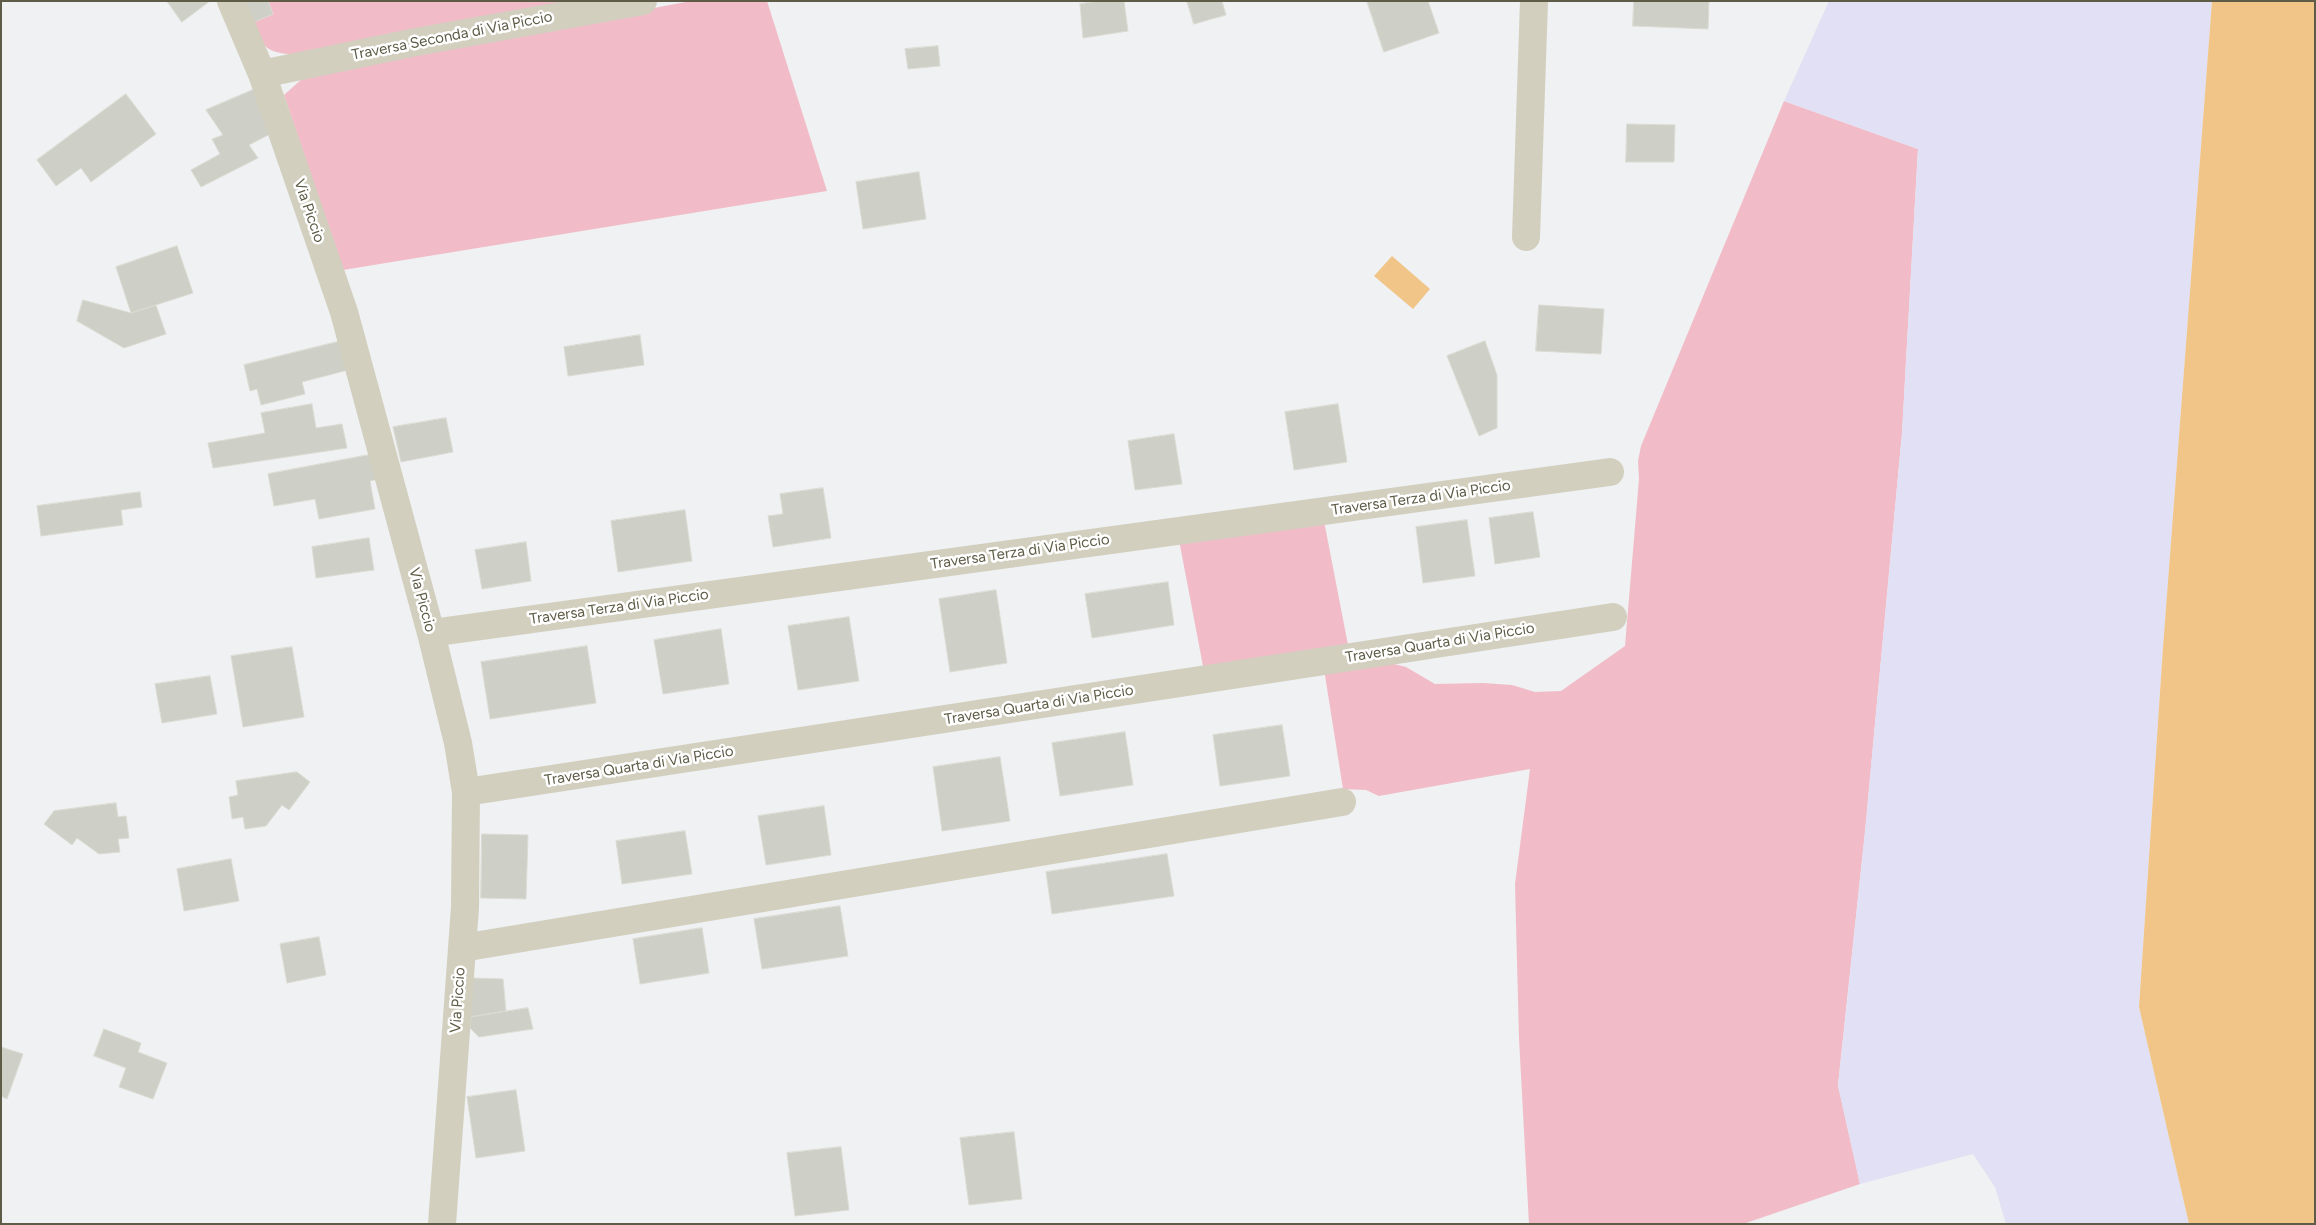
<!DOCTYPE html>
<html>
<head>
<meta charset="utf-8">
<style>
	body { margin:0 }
	#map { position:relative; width:2316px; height:1225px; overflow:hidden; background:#eff1f2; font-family:Figtree,sans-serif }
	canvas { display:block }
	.frame { position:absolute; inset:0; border:2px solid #5e5b46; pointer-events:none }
</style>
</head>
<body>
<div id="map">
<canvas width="2316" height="1225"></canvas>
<div class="frame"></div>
</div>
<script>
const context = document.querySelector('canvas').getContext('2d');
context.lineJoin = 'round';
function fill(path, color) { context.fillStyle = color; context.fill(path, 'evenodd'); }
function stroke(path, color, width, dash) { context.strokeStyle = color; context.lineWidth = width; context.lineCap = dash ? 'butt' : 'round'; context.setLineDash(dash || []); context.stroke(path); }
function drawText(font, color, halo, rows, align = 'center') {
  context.font = font + ' Figtree,sans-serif'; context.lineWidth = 5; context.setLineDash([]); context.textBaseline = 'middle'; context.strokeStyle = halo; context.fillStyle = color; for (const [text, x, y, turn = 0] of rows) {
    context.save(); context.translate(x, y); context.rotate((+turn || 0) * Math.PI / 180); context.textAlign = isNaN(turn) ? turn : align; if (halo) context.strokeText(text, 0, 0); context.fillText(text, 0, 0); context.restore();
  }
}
fill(new Path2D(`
	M268 1H601L297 55C269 53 263 49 250 24Z
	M691 1H767L827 191 343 270 284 95 303 78 384 59Z
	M1784 101 1918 149 1902 433 1865 832 1838 1085 1860 1184 1743 1224H1529L1519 1038 1515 884 1530 769 1379 796 1366 790 1343 789 1324 669 1386 662 1406 667 1435 684 1483 683 1512 685 1535 692 1561 691 1625 646 1639 479 1638 461 1641 446Z
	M1324 521 1348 645 1203 666 1179 540Z`), '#f1bcc8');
fill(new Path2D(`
	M1829 1H2212L2163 647 2139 1007 2189 1224H2006L1995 1187 1973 1154 1860 1184 1838 1086 1865 832 1902 433 1918 149 1784 101Z`), '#e1e0f4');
fill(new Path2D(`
	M2212 1H2315V1224H2189L2139 1007 2163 647Z
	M1392 256 1430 289 1413 309 1374 276Z`), '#f0c587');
const building = new Path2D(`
	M167 1H210L182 22Z
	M241 1H268L273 14 250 24Z
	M1100 1H1124L1128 31 1083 38 1080 4Z
	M1187 1H1222L1226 15 1194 24Z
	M1367 1H1428L1439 33 1384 52Z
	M1634 1H1709L1708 29 1633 26Z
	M938 46 940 66 908 69 905 49Z
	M255 89 272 133 249 145 258 158 201 187 191 170 220 154 212 139 223 135 206 110Z
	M126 94 156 134 91 182 81 168 56 186 37 160Z
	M1627 124 1675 125 1674 162H1626Z
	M919 172 926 219 863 229 856 182Z
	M177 246 193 293 131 313 116 267Z
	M83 300 131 313 156 305 166 334 124 348 77 321Z
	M1539 305 1604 309 1601 354 1536 351Z
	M640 335 644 365 568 376 564 347Z
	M341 341 348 370 302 382 305 394 261 405 257 389 250 391 244 365Z
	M1485 341 1497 375V428L1479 436 1447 356Z
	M312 404 316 428 342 424 347 448 213 468 208 443 265 433 261 413Z
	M1338 404 1347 462 1294 470 1285 412Z
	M446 418 453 452 401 462 393 427Z
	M1174 434 1182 484 1135 490 1128 441Z
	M374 454 378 479 370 481 375 509 319 519 315 499 274 506 268 474Z
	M823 488 831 538 773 547 768 516 783 514 780 494Z
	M140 492 142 507 121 510 123 525 41 536 37 506Z
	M685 510 692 561 618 572 611 521Z
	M1533 512 1540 557 1495 564 1489 518Z
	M1467 520 1475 576 1423 583 1416 527Z
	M369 538 374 570 316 578 312 547Z
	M526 542 531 581 482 589 475 550Z
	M1168 582 1174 625 1092 638 1085 594Z
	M996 590 1007 663 950 672 939 599Z
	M849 617 859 681 798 690 788 626Z
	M721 629 729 684 663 694 654 640Z
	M587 646 596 703 490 719 481 662Z
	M292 647 304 717 243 727 231 656Z
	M210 676 217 714 162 723 155 684Z
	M1282 725 1290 776 1220 786 1213 735Z
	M1125 732 1133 785 1060 796 1052 743Z
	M1000 757 1010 821 942 831 933 767Z
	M297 772 310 782 289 810 282 805 266 826 245 829 243 817 232 819 229 797 238 795 236 781Z
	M116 803 118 817 126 816 129 838 118 839 120 852 99 854 77 838 72 845 44 824 54 811Z
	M824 806 831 855 766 865 758 816Z
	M685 831 692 874 622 884 616 841Z
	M482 834 528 835 526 899 481 898Z
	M1167 854 1174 896 1052 914 1046 872Z
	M231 859 239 901 184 911 177 869Z
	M840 906 848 956 762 969 754 919Z
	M702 928 709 973 640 984 633 939Z
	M319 937 326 975 287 983 280 944Z
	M471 978 503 979 506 1011 471 1017Z
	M528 1008 533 1029 479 1037 470 1028 471 1017Z
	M104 1029 141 1043 138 1052 167 1063 153 1099 119 1087 126 1068 94 1056Z
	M1 1047 23 1054 7 1099 1 1096Z
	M516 1090 525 1151 476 1158 467 1097Z
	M1014 1132 1022 1199 969 1205 960 1138Z
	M841 1147 849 1210 795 1216 787 1153Z`);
fill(building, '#cecfc6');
stroke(building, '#dbdbd3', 1);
stroke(new Path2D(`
	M231 1 262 74 344 312 431 633 458 743 466 792 465 907 442 1224
	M262 74 416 42 643 1
	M1526 237 1534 1
	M431 633 1610 472
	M466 792 1613 617
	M462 948 1342 802`), '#d2cfbf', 28);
drawText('15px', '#5e5b46', '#fff', [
	["Traversa Seconda di Via Piccio",452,36,-11],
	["Via Piccio",309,211,71],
	["Traversa Terza di Via Piccio",1421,498,-8],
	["Traversa Terza di Via Piccio",1020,552,-8],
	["Via Piccio",422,600,75],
	["Traversa Terza di Via Piccio",619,607,-8],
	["Traversa Quarta di Via Piccio",1440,643,-9],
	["Traversa Quarta di Via Piccio",1039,705,-9],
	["Traversa Quarta di Via Piccio",639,766,-9],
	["Via Piccio",458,1000,-86]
]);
</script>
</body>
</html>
